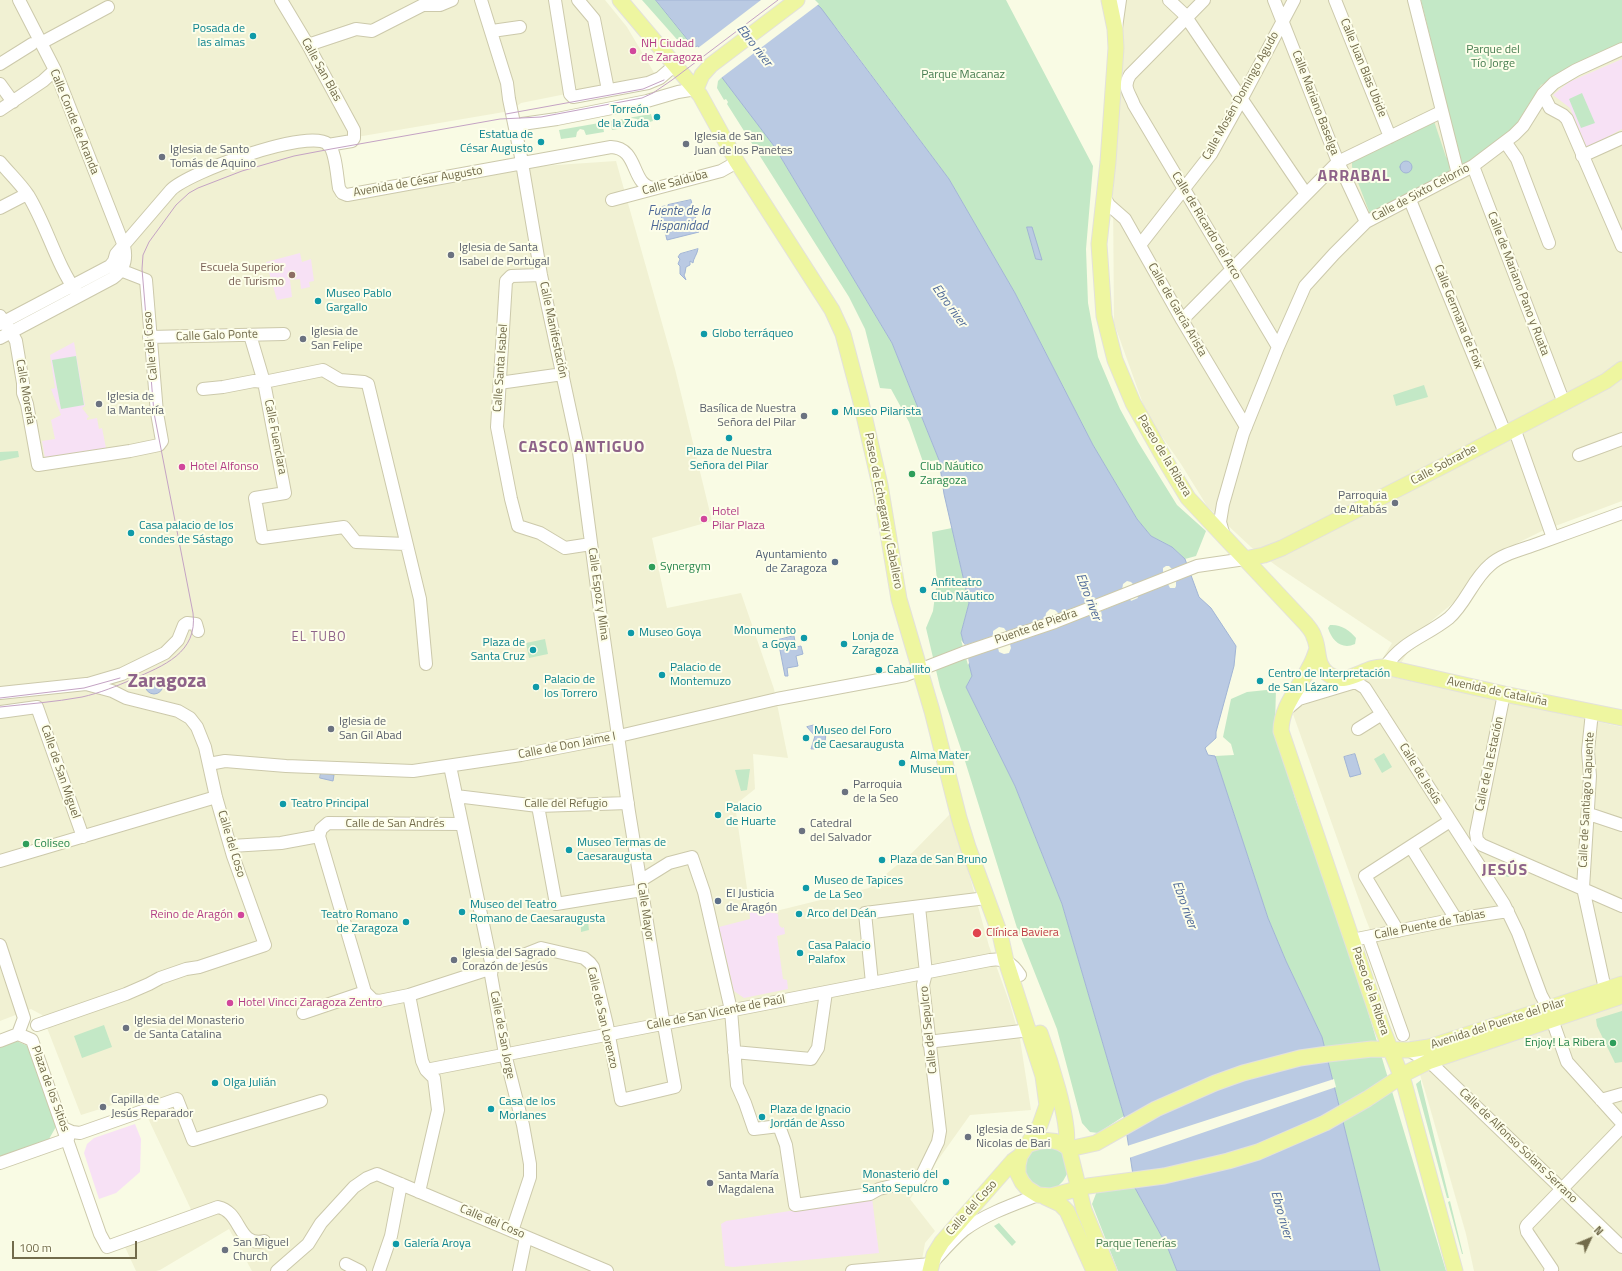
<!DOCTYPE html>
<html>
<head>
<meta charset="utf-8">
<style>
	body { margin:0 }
	#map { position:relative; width:1622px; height:1271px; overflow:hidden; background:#f9fbe4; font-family:"Titillium Web",sans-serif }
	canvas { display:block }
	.north { position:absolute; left:1570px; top:1219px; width:40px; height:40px; -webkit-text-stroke:3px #fdfeea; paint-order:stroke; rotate:46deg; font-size:11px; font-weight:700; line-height:16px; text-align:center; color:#726b4b }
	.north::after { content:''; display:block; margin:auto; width:14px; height:18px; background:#726b4b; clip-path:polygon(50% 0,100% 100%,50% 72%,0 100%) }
	.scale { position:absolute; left:12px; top:1241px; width:125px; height:18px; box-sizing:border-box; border:2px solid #726b4b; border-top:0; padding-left:5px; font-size:12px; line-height:14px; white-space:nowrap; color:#726b4b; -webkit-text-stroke:3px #fdfeea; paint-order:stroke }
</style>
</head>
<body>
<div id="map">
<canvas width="1622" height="1271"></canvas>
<div class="north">N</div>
<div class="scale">100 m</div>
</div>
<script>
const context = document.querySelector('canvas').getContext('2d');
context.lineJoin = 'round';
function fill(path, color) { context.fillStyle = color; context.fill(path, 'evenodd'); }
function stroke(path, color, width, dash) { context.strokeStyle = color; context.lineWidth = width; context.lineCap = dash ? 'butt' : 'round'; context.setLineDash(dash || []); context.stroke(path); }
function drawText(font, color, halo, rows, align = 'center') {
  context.font = font + ' "Titillium Web",sans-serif'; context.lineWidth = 4; context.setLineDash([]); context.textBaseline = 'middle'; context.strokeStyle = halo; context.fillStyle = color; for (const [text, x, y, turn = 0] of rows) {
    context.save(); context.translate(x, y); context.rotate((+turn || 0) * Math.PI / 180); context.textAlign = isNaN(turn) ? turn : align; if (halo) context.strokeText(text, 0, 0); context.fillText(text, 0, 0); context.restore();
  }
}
fill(new Path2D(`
	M0 0H605L627 27 656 76 521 103 510 111 339 140 336 199 527 167 616 161 675 369 712 521 652 538 667 608 741 593 774 689 788 758 753 754 755 789 735 805 749 902 772 912 869 888 913 852 952 812 989 946 1010 1004 1020 1039 1031 1110 970 1115 910 1199 935 1231 925 1243 920 1271H252L229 1229 160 1270 156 1271H136L125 1247 196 1220 138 1097 81 1115 42 1015 31 1009 0 1021Z
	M1124 0H1419L1453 119 1622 38V501L1542 531 1491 556 1458 599 1424 627 1392 677 1622 727V1271H1474L1466 1234 1426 1094 1392 985 1365 917 1293 714 1296 708 1370 679 1392 643 1278 567 1251 547 1207 506 1181 464 1147 415 1114 323 1113 192Z`), '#f1f1d3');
fill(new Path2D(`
	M1622 59V129L1587 148 1570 108 1553 95 1569 82Z
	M300 253 302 262 311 259 314 281 309 282 310 287 301 289 300 279 290 280 292 297 277 300 266 262Z
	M74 342 85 406 82 408 89 417 87 418V420L97 418 99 429 102 428 106 448 45 458 42 441 55 439 51 420 61 415 51 389 55 388 50 355Z
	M749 906 778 914 779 925 782 928 784 927 785 934 777 936 783 979 787 980 788 989 744 998 734 991 719 927 750 919Z
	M135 1124 141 1139 140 1172 116 1193 99 1199 84 1153 87 1144 94 1138Z
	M872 1198 879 1253 733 1267 725 1266 721 1224 726 1221Z`), '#f7e1f5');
fill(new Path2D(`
	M642 0H656L694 47 687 48 681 44Z
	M812 0H1006L1093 166 1086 249 1088 303 1098 357 1120 409 1138 442 1177 505 1206 531 1196 556 1185 559 1172 547 1151 536 1137 519 1093 445 1015 293 949 179 838 30Z
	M1421 0H1622V45L1541 85 1515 126 1477 161 1462 166Z
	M722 77 774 146 892 343 939 460 923 462 909 422 891 389 880 388 865 329 849 297 727 104 728 102 726 99 724 100 717 88 718 81Z
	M1582 93 1595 123 1581 128 1569 99Z
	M651 114 653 121 639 125 637 119 632 118 628 122 630 127 612 130 611 126 607 124 603 127 604 132 586 135 584 130 580 129 577 132 576 137 561 139 559 130Z
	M1434 121 1446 157 1449 159 1450 166 1449 172 1370 214 1352 167V160Z
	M76 356 84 405 61 409 52 360Z
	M1424 385 1428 397 1396 406 1393 395Z
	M18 451 19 457 0 461V452Z
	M952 528 969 603 961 633 972 676 966 687 1015 786 1062 904 1124 1116 1098 1133 1090 1132 1082 1123 1057 1029 1017 928 965 761 940 687 926 628 933 611 937 580 932 532Z
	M1330 625C1340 624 1350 630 1356 638L1355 644C1342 650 1332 641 1328 628Z
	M545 639 548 654 529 658 526 643Z
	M1276 689 1275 724 1295 798 1354 965 1446 1271H1380L1322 1037 1286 961 1268 918 1215 756 1234 755 1231 744 1223 737 1231 699 1247 692Z
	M1384 753 1392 767 1382 773 1374 759Z
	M750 769 747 790 741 791 735 770Z
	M1497 865 1510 871 1511 875 1508 877 1500 874 1496 868Z
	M588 922 589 930 581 932V924Z
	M1622 1011V1062L1615 1063 1597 1026 1596 1019Z
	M104 1025 112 1047 82 1058 74 1036Z
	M14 1040 28 1046 57 1125 49 1139 0 1157V1045Z
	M1421 1080V1083L1449 1198H1447L1416 1084Z
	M1035 1147 1057 1148 1062 1153 1068 1167 1067 1174 1063 1181 1058 1186 1051 1189 1044 1190 1025 1179V1157Z
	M1135 1188 1167 1246 1177 1271H1118L1092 1204 1097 1191Z
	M1450 1201 1463 1254H1462L1448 1202Z
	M999 1223 1016 1242 1012 1246 994 1226Z`), '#c3e8c6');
const water = new Path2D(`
	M656 0H812L821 8 949 179 1015 293 1093 445 1137 519 1151 536 1172 547 1185 559 1199 597 1211 608 1236 646 1234 666 1216 732V738L1205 748 1208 755 1215 756 1268 918 1286 961 1322 1037 1380 1271H1177L1167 1246 1135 1188 1124 1116 1062 904 1015 786 966 687 972 676 961 633 969 603 944 494 939 460 892 343 774 146 698 46 694 47Z
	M1400 167a6 6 0 1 1 12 0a6 6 0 1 1-12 0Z
	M691 200 699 232 667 240 659 207 665 206 668 208V205Z
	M1027 227H1032L1042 260 1036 259Z
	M698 249C697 255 693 259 693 263L690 261V265L686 267 685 273 684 275 686 280 680 274V266L678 264 680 259 678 257 680 254Z
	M794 636 796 647 801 646 803 654 796 656 798 666 787 668 788 676H785L778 640Z
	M145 685a9 9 0 1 1 18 0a9 9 0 1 1-18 0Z
	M814 725C831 727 829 750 811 749L815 736 807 727Z
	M1355 754 1361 774 1350 777 1344 757Z
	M321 773 334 775 333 781 320 778Z`);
fill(water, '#bacae3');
stroke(water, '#a1b4d5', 1);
fill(new Path2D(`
	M761 0H815L819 4 721 78 698 48Z
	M1188 563 1192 574 1176 580V586L1175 588H1170L1168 584 1137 596 1138 598 1131 601 1130 599 1101 611 1102 616 1099 619H1095L1092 614 1051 630 1010 644 1011 648 1009 653 1004 654 999 652 998 648 968 657 969 663 968 665 961 640 965 645 993 637V631L999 627 1004 628 1007 632 1045 619 1046 613 1050 609 1055 610 1059 614 1086 604 1087 599 1089 597H1094L1097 600 1122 590 1123 584 1127 581 1131 582 1134 585 1163 573V568L1166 566H1169L1172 569Z
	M1334 1079 1336 1087 1129 1158 1127 1146Z`), '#f9fbe4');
const minor = new Path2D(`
	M281 0 308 45 354 130V138L352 141 328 145
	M555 0 570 94 573 97 648 83 660 78 675 65
	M578 0 594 19 608 90
	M1169 0 1184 14 1306 194
	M1204 0 1130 75C1122 88 1130 93 1134 105L1278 347
	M1274 0 1338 162 1366 222
	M1335 0 1390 137
	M1414 0 1458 174
	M1116 28 1120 0
	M492 31 520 27
	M41 43 108 7
	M308 45 356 29 372 31 423 5H440L452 0
	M0 64 32 44
	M0 84 13 102
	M1543 94 1550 108 1563 115 1567 119 1622 246
	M0 110 43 81 55 70
	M516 130 522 124 557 119 647 101 678 92 696 89
	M1506 143 1517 159 1549 243
	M1582 156 1622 138
	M0 162C9 173 20 183 28 195 47 226 56 264 77 293
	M1473 166 1564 403
	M1104 197 1109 205 1125 219 1182 320 1246 427
	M612 200 721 171 737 162
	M1410 200 1505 433
	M0 208 27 194
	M1140 245 1211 154 1241 100 1294 0
	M541 275 511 276 506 281 497 427 511 499 518 526 540 533 565 548 591 544
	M0 316 11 332 16 341 23 383V393L27 404 38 465 130 451 159 445 162 441 157 413 146 280 110 266
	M1182 320 1338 162 1441 112
	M0 324 110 266 114 261 116 254 171 190C189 172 308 128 328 144 336 151 337 178 339 188L342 193 347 195 611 147C640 148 630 187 655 188
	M250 335 264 382 285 493 255 498 262 538 344 527 356 542 406 544
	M149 337 284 334
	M0 338 113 278C124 270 127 259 124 246L55 70 19 0
	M499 383 563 374
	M203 389 223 387 254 381 264 382 323 370 340 380 364 382 368 384 420 599 426 664
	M1514 428 1553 538
	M1579 455 1622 439
	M1224 536 1220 522 1223 504 1243 434 1278 347 1305 286 1334 254 1366 222 1473 166 1514 135 1523 126 1543 94 1554 83 1576 70 1622 49
	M1385 667C1404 640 1425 637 1449 618 1466 603 1473 579 1490 565 1502 554 1521 550 1537 544 1565 534 1594 523 1622 513
	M88 684 122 674 165 653 178 640 184 625 187 623 196 624 198 631
	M0 693 86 684 112 691 126 698 178 711 190 718 197 727 205 747 216 797 233 856 265 945 199 967 186 969 160 978 149 984 126 994 37 1025
	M1504 694 1476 833 1477 840 1482 845 1622 906
	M1287 709 1299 699 1352 683H1357L1365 688 1504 904 1518 933 1541 995 1548 1008 1567 1062 1622 1123
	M0 712 37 707 83 837
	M1592 712 1588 751 1590 776 1583 888 1605 989
	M1358 729 1382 714
	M209 764 225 761 286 766 413 771 521 755 619 736 777 699 906 675 963 653 1055 622 1197 566 1245 559
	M450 766 492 967 491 975 505 1054 523 1125 530 1164V1177L512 1231
	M456 796 538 806 628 803
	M538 806 556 904 642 890
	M1589 814 1622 825
	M461 824 328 823 321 829 319 836 365 992 373 1000 379 1001 409 995 483 971 541 948 584 958 590 963 593 967 607 1025 621 1100 675 1087 662 1014 629 812 601 618 579 452 541 275 521 157 509 99 507 83 481 0
	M231 846 281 843 319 836
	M1411 847 1456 919
	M0 861 216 797
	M640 881 669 863 692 857 704 892 731 1010 737 1085 745 1103 754 1129 779 1126 786 1145 795 1205 870 1194 879 1189 920 1179 938 1142 940 1131 923 985 926 973 919 907
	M1398 931 1365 876 1450 821
	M1368 937 1403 1035
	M1352 940 1456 919 1508 911
	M0 945 24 1018 18 1034
	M872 983 865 913 986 898
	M409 995 422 1061 426 1070 434 1078 438 1110 419 1192
	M303 1013 365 992
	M0 1041 18 1034 32 1040 100 1234 107 1247 218 1207C242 1212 237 1247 264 1241
	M929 1044 936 1041 1030 1030
	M1409 1050 1434 1066 1622 1247
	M734 1052 811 1059 818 1048 826 992
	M426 1070 990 960C1005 958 1012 963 1020 975
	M1601 1100 1622 1094
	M63 1128 72 1132 80 1133 177 1099 193 1140 321 1101
	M0 1163 68 1139
	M346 1264 360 1271
	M277 1271 308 1244 321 1223 354 1187 367 1178 377 1174 607 1271
	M379 1271 391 1236 401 1184
	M519 1271 526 1237
	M852 1271 931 1264C942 1252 952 1240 964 1230 986 1214 1012 1205 1038 1195
	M1550 1271 1552 1269 1527 1232 1526 1227 1527 1225 1622 1127`);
const major = new Path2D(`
	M620 0 700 95 737 162 832 310 843 334 860 398 880 485 899 599 932 711 959 818 968 847 1000 934 1006 961 1043 1076 1047 1105 1040 1125 1020 1156 1018 1165V1174L1022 1182 1027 1188 1038 1195 1051 1196 1088 1186 1164 1176 1228 1161 1258 1152 1325 1123 1367 1099 1408 1072 1428 1062 1622 996
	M1109 0 1115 29 1116 48 1108 162 1099 244 1104 316 1115 360 1133 403 1168 465 1188 498 1306 624C1309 628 1313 632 1314 637 1320 650 1315 664 1328 674 1348 688 1364 665 1385 667L1504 694 1622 718
	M696 89 702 75 711 65 797 0
	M1245 559 1264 555 1282 548 1453 461 1606 381 1622 369
	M1317 649C1315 655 1313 661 1310 666 1300 687 1281 706 1281 731L1382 1028 1404 1083 1455 1271
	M1040 1033C1049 1057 1071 1124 1066 1146
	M1027 1145C1040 1140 1058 1137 1069 1149L1084 1210 1109 1271
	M1069 1149 1096 1143 1156 1109 1215 1083 1243 1073 1300 1058 1328 1054 1372 1049 1409 1050 1429 1047 1622 984
	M1045 1197 1060 1204 1067 1211 1094 1271
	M930 1271 934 1255 942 1242 1013 1161 1020 1156`);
stroke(minor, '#ccc9ab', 14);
stroke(major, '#e3e1db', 17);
stroke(minor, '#fff', 12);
stroke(major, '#eef6a0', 15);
stroke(new Path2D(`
	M506 114 643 89 664 80
	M0 698 84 688 120 678
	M0 707C27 704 55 702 82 697 100 693 117 686 133 679 163 666 198 653 193 613L154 413 142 269 143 255 149 242 176 205 189 193 198 188 242 171 294 156 331 149 500 119 541 117 642 98 653 93 672 80 778 0`), '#c4a3c4', 1);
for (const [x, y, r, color] of [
	[253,36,4,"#0f9aa8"],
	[633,51,4,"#d1479c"],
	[657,117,4,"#0f9aa8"],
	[541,142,4,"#0f9aa8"],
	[686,144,4,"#6b7280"],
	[162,157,4,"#6b7280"],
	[451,255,4,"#6b7280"],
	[292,275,4,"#8d6e63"],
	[318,301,4,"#0f9aa8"],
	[704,334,4,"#0f9aa8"],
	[303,339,4,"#6b7280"],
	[99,404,4,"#6b7280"],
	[835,412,4,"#0f9aa8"],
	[804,416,4,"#6b7280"],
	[729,438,4,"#0f9aa8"],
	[182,467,4,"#d1479c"],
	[912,474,4,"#2e9e5b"],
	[1395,503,4,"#6b7280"],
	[704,519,4,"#d1479c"],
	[131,533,4,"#0f9aa8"],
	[835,562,4,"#5c6f8a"],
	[652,567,4,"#2e9e5b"],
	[923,590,4,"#0f9aa8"],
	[631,633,4,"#0f9aa8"],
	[804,638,4,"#0f9aa8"],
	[844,644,4,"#0f9aa8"],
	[533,650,4,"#0f9aa8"],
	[879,670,4,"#0f9aa8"],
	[662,675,4,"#0f9aa8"],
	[1260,681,4,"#0f9aa8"],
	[536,687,4,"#0f9aa8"],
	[331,729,4,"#6b7280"],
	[806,738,4,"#0f9aa8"],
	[902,763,4,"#0f9aa8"],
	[845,792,4,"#6b7280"],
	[283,804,4,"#0f9aa8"],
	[718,815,4,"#0f9aa8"],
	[802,831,4,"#6b7280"],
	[26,844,4,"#2e9e5b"],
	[569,850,4,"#0f9aa8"],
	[882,860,4,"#0f9aa8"],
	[806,888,4,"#0f9aa8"],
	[718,901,4,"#5c6f8a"],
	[462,912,4,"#0f9aa8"],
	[799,914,4,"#0f9aa8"],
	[241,915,4,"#d1479c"],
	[406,922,4,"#0f9aa8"],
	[977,933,5,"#e0444e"],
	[800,953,4,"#0f9aa8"],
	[454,960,4,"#6b7280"],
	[230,1003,4,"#d1479c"],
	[126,1028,4,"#6b7280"],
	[1613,1043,4,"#2e9e5b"],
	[215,1083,4,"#0f9aa8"],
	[103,1107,4,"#6b7280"],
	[491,1109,4,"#0f9aa8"],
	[762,1117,4,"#0f9aa8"],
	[968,1137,4,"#6b7280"],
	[946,1182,4,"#0f9aa8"],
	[710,1183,4,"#6b7280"],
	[396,1244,4,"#0f9aa8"],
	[225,1250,4,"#6b7280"]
]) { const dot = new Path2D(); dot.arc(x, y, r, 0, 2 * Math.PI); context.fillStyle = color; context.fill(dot); stroke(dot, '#fdfeea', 1.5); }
drawText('12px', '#0d838f', '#fdfeea', [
	["Posada de",245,29,"right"],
	["las almas",245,43,"right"],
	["Torreón",649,110,"right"],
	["de la Zuda",649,124,"right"],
	["Estatua de",533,135,"right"],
	["César Augusto",533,149,"right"],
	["Museo Pablo",326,294],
	["Gargallo",326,308],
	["Globo terráqueo",712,334],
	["Museo Pilarista",843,412],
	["Plaza de Nuestra",729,452,"center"],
	["Señora del Pilar",729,466,"center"],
	["Casa palacio de los",139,526],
	["condes de Sástago",139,540],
	["Anfiteatro",931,583],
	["Club Náutico",931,597],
	["Monumento",796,631,"right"],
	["a Goya",796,645,"right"],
	["Museo Goya",639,633],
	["Lonja de",852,637],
	["Zaragoza",852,651],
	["Plaza de",525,643,"right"],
	["Santa Cruz",525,657,"right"],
	["Palacio de",670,668],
	["Montemuzo",670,682],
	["Caballito",887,670],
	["Centro de Interpretación",1268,674],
	["de San Lázaro",1268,688],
	["Palacio de",544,680],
	["los Torrero",544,694],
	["Museo del Foro",814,731],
	["de Caesaraugusta",814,745],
	["Alma Mater",910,756],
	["Museum",910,770],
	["Teatro Principal",291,804],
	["Palacio",726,808],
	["de Huarte",726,822],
	["Museo Termas de",577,843],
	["Caesaraugusta",577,857],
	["Plaza de San Bruno",890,860],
	["Museo de Tapices",814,881],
	["de La Seo",814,895],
	["Museo del Teatro",470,905],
	["Romano de Caesaraugusta",470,919],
	["Arco del Deán",807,914],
	["Teatro Romano",398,915,"right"],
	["de Zaragoza",398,929,"right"],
	["Casa Palacio",808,946],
	["Palafox",808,960],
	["Olga Julián",223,1083],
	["Casa de los",499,1102],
	["Morlanes",499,1116],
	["Plaza de Ignacio",770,1110],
	["Jordán de Asso",770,1124],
	["Monasterio del",938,1175,"right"],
	["Santo Sepulcro",938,1189,"right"],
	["Galería Aroya",404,1244]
], 'left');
drawText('12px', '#b23c85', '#fdfeea', [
	["NH Ciudad",641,44],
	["de Zaragoza",641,58],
	["Hotel Alfonso",190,467],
	["Hotel",712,512],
	["Pilar Plaza",712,526],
	["Reino de Aragón",233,915,"right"],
	["Hotel Vincci Zaragoza Zentro",238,1003]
], 'left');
drawText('12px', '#467d50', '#fdfeea', [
	["Parque del",1493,50],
	["Tío Jorge",1493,64],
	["Parque Macanaz",963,75],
	["Parque Tenerías",1136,1244]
]);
drawText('12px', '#726b4b', '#fdfeea', [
	["Calle Juan Blas Ubide",1363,68,68],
	["Calle San Blas",321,70,61],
	["Calle Mosén Domingo Agudo",1241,96,-61],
	["Calle Mariano Baselga",1315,103,69],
	["Calle Conde de Aranda",74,122,68],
	["Avenida de César Augusto",418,182,-10],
	["Calle Salduba",675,183,-15],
	["Calle de Sixto Celorrio",1421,193,-28],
	["Calle de Ricardo del Arco",1206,226,59],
	["Calle de Mariano Pano y Ruata",1518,284,69],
	["Calle de García Arista",1177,310,60],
	["Calle Germana de Foix",1458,317,68],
	["Calle Manifestación",553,330,78],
	["Calle Galo Ponte",217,336,-2],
	["Calle del Coso",151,346,-95],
	["Calle Santa Isabel",501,368,-86],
	["Calle Morería",25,392,80],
	["Calle Fuenclara",275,437,79],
	["Paseo de la Ribera",1164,456,59],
	["Calle Sobrarbe",1444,465,-28],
	["Paseo de Echegaray y Caballero",883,511,79],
	["Calle Espoz y Mina",598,594,82],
	["Puente de Piedra",1036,627,-19],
	["Avenida de Cataluña",1497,692,12],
	["Calle de Don Jaime I",567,746,-11],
	["Calle de la Estación",1490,764,-78],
	["Calle de San Miguel",60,772,71],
	["Calle de Jesús",1420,774,58],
	["Calle de Santiago Lapuente",1587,800,-87],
	["Calle del Refugio",566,804],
	["Calle de San Andrés",395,824],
	["Calle del Coso",231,844,73],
	["Calle Mayor",645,912,81],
	["Calle Puente de Tablas",1430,925,-11],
	["Paseo de la Ribera",1370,991,71],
	["Calle de San Vicente de Paúl",716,1013,-11],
	["Calle de San Lorenzo",602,1018,77],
	["Avenida del Puente del Pilar",1498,1024,-18],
	["Calle del Sepulcro",929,1030,-96],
	["Calle de San Jorge",502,1035,79],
	["Plaza de los Sitios",50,1089,70],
	["Calle de Alfonso Solans Serrano",1518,1146,44],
	["Calle del Coso",972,1208,-48],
	["Calle del Coso",492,1222,23]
]);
drawText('12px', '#5b616d', '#fdfeea', [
	["Iglesia de San",694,137],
	["Juan de los Panetes",694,151],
	["Iglesia de Santo",170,150],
	["Tomás de Aquino",170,164],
	["Iglesia de Santa",459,248],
	["Isabel de Portugal",459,262],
	["Iglesia de",311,332],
	["San Felipe",311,346],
	["Iglesia de",107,397],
	["la Mantería",107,411],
	["Basílica de Nuestra",796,409,"right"],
	["Señora del Pilar",796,423,"right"],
	["Parroquia",1387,496,"right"],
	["de Altabás",1387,510,"right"],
	["Iglesia de",339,722],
	["San Gil Abad",339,736],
	["Parroquia",853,785],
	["de la Seo",853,799],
	["Catedral",810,824],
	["del Salvador",810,838],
	["Iglesia del Sagrado",462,953],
	["Corazón de Jesús",462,967],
	["Iglesia del Monasterio",134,1021],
	["de Santa Catalina",134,1035],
	["Capilla de",111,1100],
	["Jesús Reparador",111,1114],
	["Iglesia de San",976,1130],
	["Nicolas de Bari",976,1144],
	["Santa María",718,1176],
	["Magdalena",718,1190],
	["San Miguel",233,1243],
	["Church",233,1257]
], 'left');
drawText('12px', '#785e54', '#fdfeea', [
	["Escuela Superior",284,268],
	["de Turismo",284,282]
], 'right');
drawText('12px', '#27864d', '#fdfeea', [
	["Club Náutico",920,467],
	["Zaragoza",920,481],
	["Synergym",660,567],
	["Coliseo",34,844],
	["Enjoy! La Ribera",1605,1043,"right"]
], 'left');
drawText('12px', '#4e5e75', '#fdfeea', [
	["Ayuntamiento",827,555],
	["de Zaragoza",827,569],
	["El Justicia",726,894,"left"],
	["de Aragón",726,908,"left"]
], 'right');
drawText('12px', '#be3a42', '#fdfeea', [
	["Clínica Baviera",986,933]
], 'left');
drawText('italic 13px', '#4f6a99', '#fdfeea', [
	["Ebro river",754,46,52],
	["Fuente de la",679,212],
	["Hispanidad",679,227],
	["Ebro river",949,306,54],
	["Ebro river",1088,597,69],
	["Ebro river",1184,905,70],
	["Ebro river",1281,1215,74]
]);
context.letterSpacing = '1px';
drawText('13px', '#8e6389', '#fdfeea', [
	["EL TUBO",319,638]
]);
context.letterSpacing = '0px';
context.letterSpacing = '1px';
drawText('bold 16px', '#8e6389', '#fdfeea', [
	["ARRABAL",1354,177],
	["CASCO ANTIGUO",582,448],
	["JESÚS",1505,871]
]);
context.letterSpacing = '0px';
drawText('bold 20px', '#8e6389', '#fdfeea', [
	["Zaragoza",167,682]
]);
</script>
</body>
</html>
